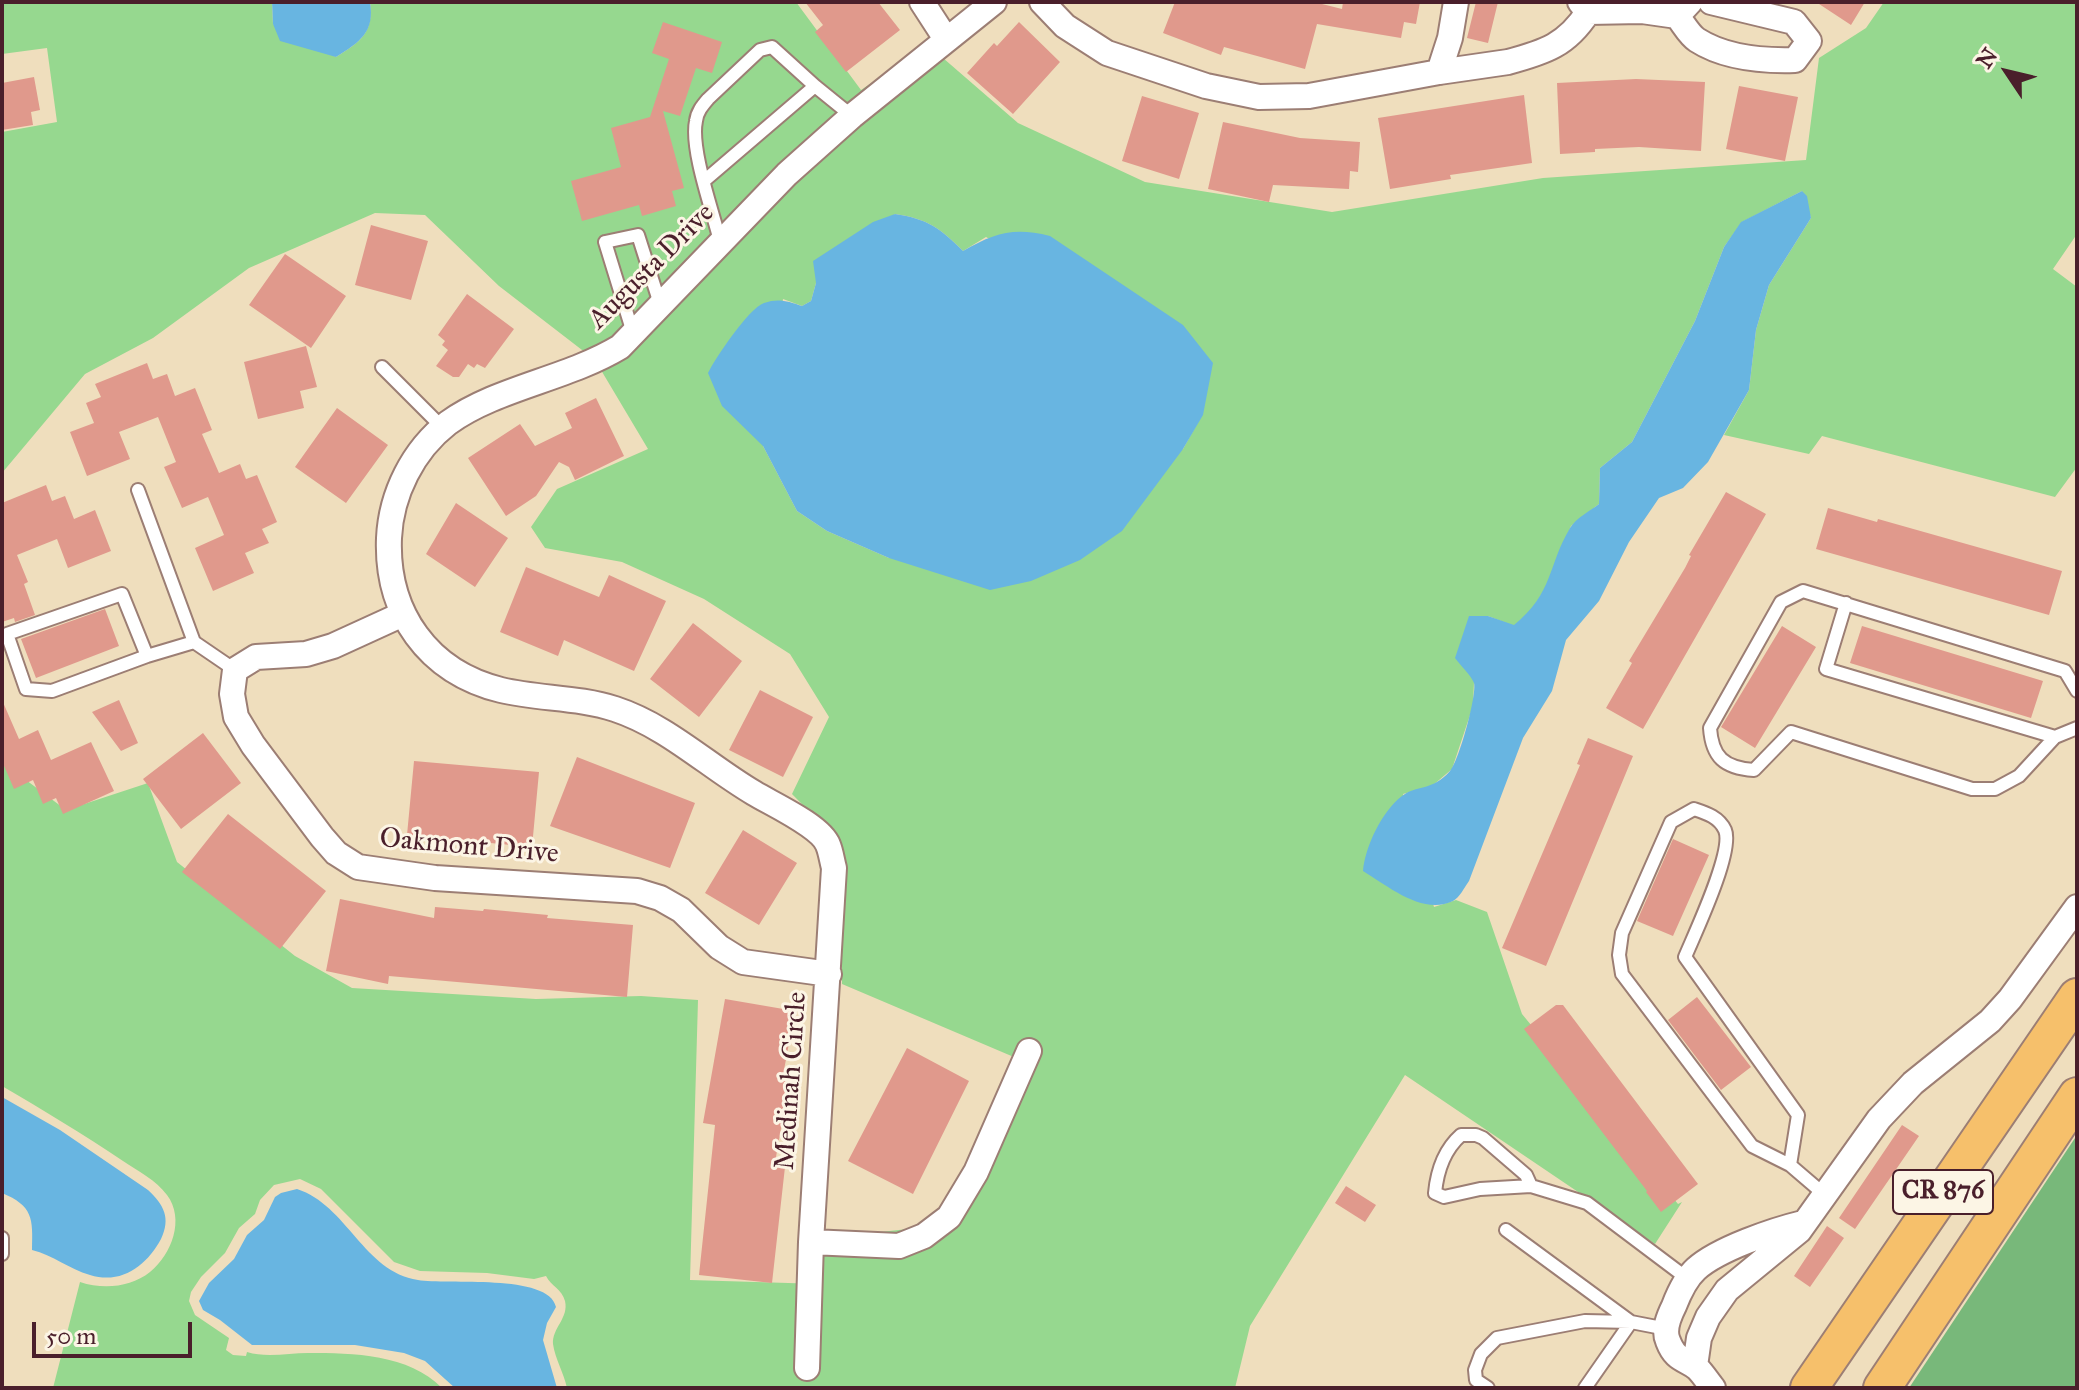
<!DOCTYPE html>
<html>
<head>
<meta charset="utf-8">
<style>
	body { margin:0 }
	#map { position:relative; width:2079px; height:1390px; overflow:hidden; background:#efdebd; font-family:"IM FELL Great Primer",serif }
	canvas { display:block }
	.frame { position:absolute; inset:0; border:4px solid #4a1f2b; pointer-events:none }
	.north { position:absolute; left:1967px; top:32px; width:80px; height:80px; -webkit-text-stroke:6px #fcf5e5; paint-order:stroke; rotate:305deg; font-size:22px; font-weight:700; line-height:32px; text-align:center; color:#4a1f2b }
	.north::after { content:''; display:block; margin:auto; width:28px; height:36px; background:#4a1f2b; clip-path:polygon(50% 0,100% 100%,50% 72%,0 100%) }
	.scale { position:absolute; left:32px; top:1322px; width:160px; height:36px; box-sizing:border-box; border:4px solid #4a1f2b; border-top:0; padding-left:10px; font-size:24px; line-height:28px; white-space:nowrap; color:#4a1f2b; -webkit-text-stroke:6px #fcf5e5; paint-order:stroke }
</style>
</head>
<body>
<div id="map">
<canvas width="2079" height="1390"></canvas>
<div class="frame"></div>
<div class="north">N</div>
<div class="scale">50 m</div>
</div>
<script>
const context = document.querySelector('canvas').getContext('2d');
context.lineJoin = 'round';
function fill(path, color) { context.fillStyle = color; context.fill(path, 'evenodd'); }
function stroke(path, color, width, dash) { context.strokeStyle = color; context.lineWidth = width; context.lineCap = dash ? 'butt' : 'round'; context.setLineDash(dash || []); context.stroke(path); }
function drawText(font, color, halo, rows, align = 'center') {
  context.font = font + ' "IM FELL Great Primer",serif'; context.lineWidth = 6; context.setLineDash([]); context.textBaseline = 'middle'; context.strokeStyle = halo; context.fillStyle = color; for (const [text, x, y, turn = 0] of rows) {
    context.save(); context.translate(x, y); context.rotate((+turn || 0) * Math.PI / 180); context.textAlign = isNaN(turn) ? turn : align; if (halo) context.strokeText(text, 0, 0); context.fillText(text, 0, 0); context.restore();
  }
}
fill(new Path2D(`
	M2 2H272L273 24 336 57C360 42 374 33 370 2H796L861 90 928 45 1018 123 1145 182 1332 212 1543 178 1806 160 1819 58 1866 28 1884 2H2077V234L2053 269 2077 287V467L2055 497 1822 436 1809 454 1724 435 1749 390 1756 330 1769 285 1811 218 1802 191 1742 222 1724 247 1695 321 1632 442 1600 468 1599 504 1571 526 1547 585 1532 610 1514 626 1488 616 1474 682 1473 706 1452 769 1432 786 1403 794 1434 907 1456 900 1487 912 1522 1014 1678 1204 1682 1202 1655 1244 1405 1075 1250 1326 1235 1388H567C564 1373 555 1359 553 1344 552 1328 569 1318 565 1301 562 1289 551 1286 546 1276L534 1279 487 1273 420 1271 394 1262 321 1189 300 1179 274 1185 260 1200 255 1214 239 1228 225 1253 201 1277 191 1292 189 1301 195 1315 229 1338 226 1350 233 1355 246 1356 247 1352C266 1358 289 1353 308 1353 353 1353 409 1354 442 1388H53L80 1282C104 1290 131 1287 150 1272 172 1254 185 1219 167 1195 156 1180 138 1171 123 1161 83 1134 43 1110 2 1086V762L66 810 148 783 177 862 295 956 352 988 536 999 641 996 698 1000 690 1280 821 1284 825 1238 954 1224 1035 1066 842 984V845L792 794 829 717 790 654 704 599 622 562 545 548 531 527 557 489 648 449 595 360 499 286 425 215 375 213 249 268 153 338 85 374 2 473V132L57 122 47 48 2 54ZM895 214C928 219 940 228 963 251L986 237 1212 364 1202 415 1183 449 889 558 827 531 797 511 763 446 783 299 802 306 811 301 816 283Z`), '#96d88f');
fill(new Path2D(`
	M2077 1135V1388H1909Z`), '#78b87a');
fill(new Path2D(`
	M272 2H370C375 32 360 42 336 57L280 41 273 24Z
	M1802 191 1807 196 1811 218 1769 285 1756 330 1749 390 1708 462 1683 488 1659 498 1629 542 1599 601 1566 640 1552 691 1523 738 1469 881C1464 888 1460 897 1453 901 1423 916 1388 886 1363 871 1365 847 1382 811 1402 796 1416 785 1433 791 1450 771 1459 761 1477 695 1474 683 1471 675 1460 665 1455 658L1469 616H1488L1514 625C1554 592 1547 567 1570 528 1576 518 1590 511 1599 504L1600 468 1632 442 1695 321 1724 247 1741 222Z
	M895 214C928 219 940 228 963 251 995 233 1013 227 1050 236L1183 325 1213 363 1203 415 1183 449 1122 531 1080 560 1031 581 990 590 889 558 827 531 797 511 763 446 722 406 708 373C716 357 749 308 764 303 778 298 788 301 802 306L811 301 816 283 813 261 873 222Z
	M2 1097 60 1130 148 1190C164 1205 171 1218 161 1239 147 1265 122 1285 90 1275 69 1269 53 1255 32 1250 33 1218 33 1206 2 1193Z
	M297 1189C347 1205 364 1272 418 1280 446 1285 549 1273 556 1307L547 1323 543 1340 557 1388H455L425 1361 404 1353 355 1345H252L220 1320 203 1310 199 1301 209 1283 234 1259 247 1235 264 1220 275 1197 281 1193Z`), '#68b5e1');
fill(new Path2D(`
	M805 2H878L900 30 846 72 815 32 823 25Z
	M1175 2H1314L1342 9 1343 2H1420L1416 24 1404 22 1401 38 1317 24 1305 69 1224 47 1221 55 1163 33Z
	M1476 2H1498L1488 43 1467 38Z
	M1816 2H1865L1851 25Z
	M663 22 722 42 712 73 696 68 680 116 663 111 684 188 672 191 676 206 642 216 639 205 582 221 571 181 621 167 611 128 650 117 669 59 652 53Z
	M1019 22 1060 62 1013 114 967 73 994 43 997 46Z
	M34 77 40 110 31 112 33 125 2 130V83Z
	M1636 79 1705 82 1701 151 1639 147 1595 149V152L1560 154 1557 83Z
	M1739 86 1798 97 1785 161 1726 149Z
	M1524 95 1532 163 1450 175 1451 179 1390 189 1378 118Z
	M1142 96 1199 113 1179 179 1122 161Z
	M1223 122 1300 138 1360 142 1358 172 1350 171 1349 189 1273 185 1269 202 1208 189Z
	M371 225 428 241 411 300 355 285Z
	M285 254 346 296 311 348 249 305Z
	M467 294 514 329 485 368 477 364 474 368 468 364 459 377H453L436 366 448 350 442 345 445 341 438 335Z
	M306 346 317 387 300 391 304 408 258 419 244 362Z
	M147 363 153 379 167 374 175 396 195 388 212 430 202 434 219 473 240 464 246 479 257 475 277 522 262 529 269 543 245 553 254 573 213 591 195 548 224 535 208 497 182 508 164 467 176 462 158 417 119 432 130 459 87 476 70 432 94 423 86 403 101 397 95 384Z
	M596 398 624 456 575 480 569 467 559 462 536 496 506 516 468 458 520 424 535 446 572 428 565 413Z
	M337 408 388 445 346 503 295 467Z
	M46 485 52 501 65 496 74 519 95 510 111 551 68 568 57 539 17 555 28 582 24 584 35 615 15 622 14 618 2 622V503Z
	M1726 492 1766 514 1643 729 1606 708 1632 663 1629 661 1685 568 1691 556 1689 555Z
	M456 503 508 538 475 587 426 554Z
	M1828 508 1877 522 1878 519 2062 571 2049 615 1816 549Z
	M526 567 599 597 609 575 666 601 634 671 564 640 558 656 500 632Z
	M105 609 119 646 36 678 21 639Z
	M693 623 742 661 699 717 650 679Z
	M1782 626 1816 647 1755 748 1721 727Z
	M1862 626 2043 681 2031 718 1850 663Z
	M760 690 813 717 783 777 729 750Z
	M2 700 19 739 38 730 51 760 91 742 114 791 63 814 56 798 43 804 33 780 14 789 2 761Z
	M119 700 138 743 121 751 92 712Z
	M203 733 241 783 181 829 143 779Z
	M1588 738 1633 756 1546 966 1502 948 1580 765 1577 764Z
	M577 757 695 803 670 868 550 826Z
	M414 761 539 772 532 847 407 835Z
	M228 814 326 891 280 949 182 872Z
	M743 830 797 863 759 925 705 893Z
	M1673 839 1709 855 1673 936 1637 921Z
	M340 899 434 918 435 907 483 911 484 909 548 915 547 918 633 925 627 997 389 976 388 984 326 971Z
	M1697 997 1751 1067 1721 1090 1668 1020Z
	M725 999 795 1011 784 1070 791 1071 776 1157 786 1158 772 1283 699 1275 715 1125 703 1123Z
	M1556 1005H1563L1698 1184 1661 1212 1646 1192 1647 1191 1524 1029Z
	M907 1048 969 1081 913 1194 848 1161Z
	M1902 1125 1919 1136 1855 1229 1839 1218Z
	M1346 1186 1376 1205 1365 1222 1335 1203Z
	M1827 1226 1844 1238 1810 1287 1794 1276Z`), '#e0998c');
const service = new Path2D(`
	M815 86 852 116
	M704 181 815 86 772 47 760 50 708 99C702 106 697 112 696 121 690 149 713 212 720 241
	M633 333 605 242 638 235 660 304
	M382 367 443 428
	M138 490 194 642 235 670
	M1846 603 1826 669 2055 737
	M147 656 52 691 26 689 7 634 122 594 147 656 194 642
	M2077 691 2065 671 1803 591 1781 602 1710 728C1712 757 1724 768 1754 770L1791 732 1972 789H1995L2019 776 2055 737 2077 728
	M1790 1165 1798 1115 1685 957C1695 933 1734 851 1725 830 1719 817 1706 813 1694 809L1671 822 1622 933 1619 955 1622 974 1752 1146 1790 1165 1825 1195
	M1531 1186 1480 1189 1444 1197 1435 1193C1437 1172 1444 1150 1461 1135H1476L1483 1138 1526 1175 1531 1186 1587 1203 1688 1279
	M1506 1230 1631 1322 1667 1329
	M2 1238V1254
	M1488 1388 1476 1380 1475 1370 1481 1354 1497 1338 1585 1321 1631 1322
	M1585 1388 1631 1322`);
const minor = new Path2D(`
	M922 2 946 39
	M1042 2 1065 26 1107 53 1206 86 1259 97 1309 96 1439 72 1508 62C1545 52 1567 45 1588 12
	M1580 2 1588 12 1642 11 1677 16
	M1690 2 1677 16C1683 23 1689 35 1697 40 1725 58 1763 61 1795 60L1809 41 1794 22 1711 2
	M1439 72 1450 38 1456 2
	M403 614 333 646 306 654 256 657 235 670 232 694 236 717 253 745 322 837 336 853 358 867 435 878 637 891 660 898 681 910 719 947 743 962 829 974
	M811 1242 899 1246 924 1236 949 1217 976 1172 1029 1051
	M1695 1366 1699 1338 1708 1317 1727 1290 1799 1231 1879 1119 1913 1083 1990 1021 2010 999 2077 907
	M807 1368 811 1242 834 868C832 861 831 852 828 845 821 826 772 804 754 793 708 766 667 726 615 709 578 697 539 699 501 690 428 672 386 613 389 538 391 494 413 450 448 423 496 388 567 379 620 347L787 174 852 116 994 2
	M1713 1388C1708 1382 1703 1374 1698 1369 1686 1358 1676 1362 1668 1341 1663 1330 1669 1316 1674 1306 1679 1293 1686 1278 1696 1269 1718 1249 1774 1230 1803 1223`);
const primary = new Path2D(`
	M1809 1388 2077 997
	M1882 1388 2077 1096`);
stroke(service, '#9c7e74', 16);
stroke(minor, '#9c7e74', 28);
stroke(primary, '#9c7e74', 40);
stroke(service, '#fff', 12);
stroke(minor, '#fff', 24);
stroke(primary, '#f6c06b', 36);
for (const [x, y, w] of [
	[1943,1192,100]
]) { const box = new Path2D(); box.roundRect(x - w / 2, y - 22, w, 44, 6); context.fillStyle = '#fcf5e5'; context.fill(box); stroke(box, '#4a1f2b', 2); }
drawText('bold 26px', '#4a1f2b', null, [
	["CR 876",1943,1192]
]);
drawText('28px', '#4a1f2b', '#fcf5e5', [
	["Augusta Drive",652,267,-45],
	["Oakmont Drive",469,847,5],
	["Medinah Circle",792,1081,-86]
]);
</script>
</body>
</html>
